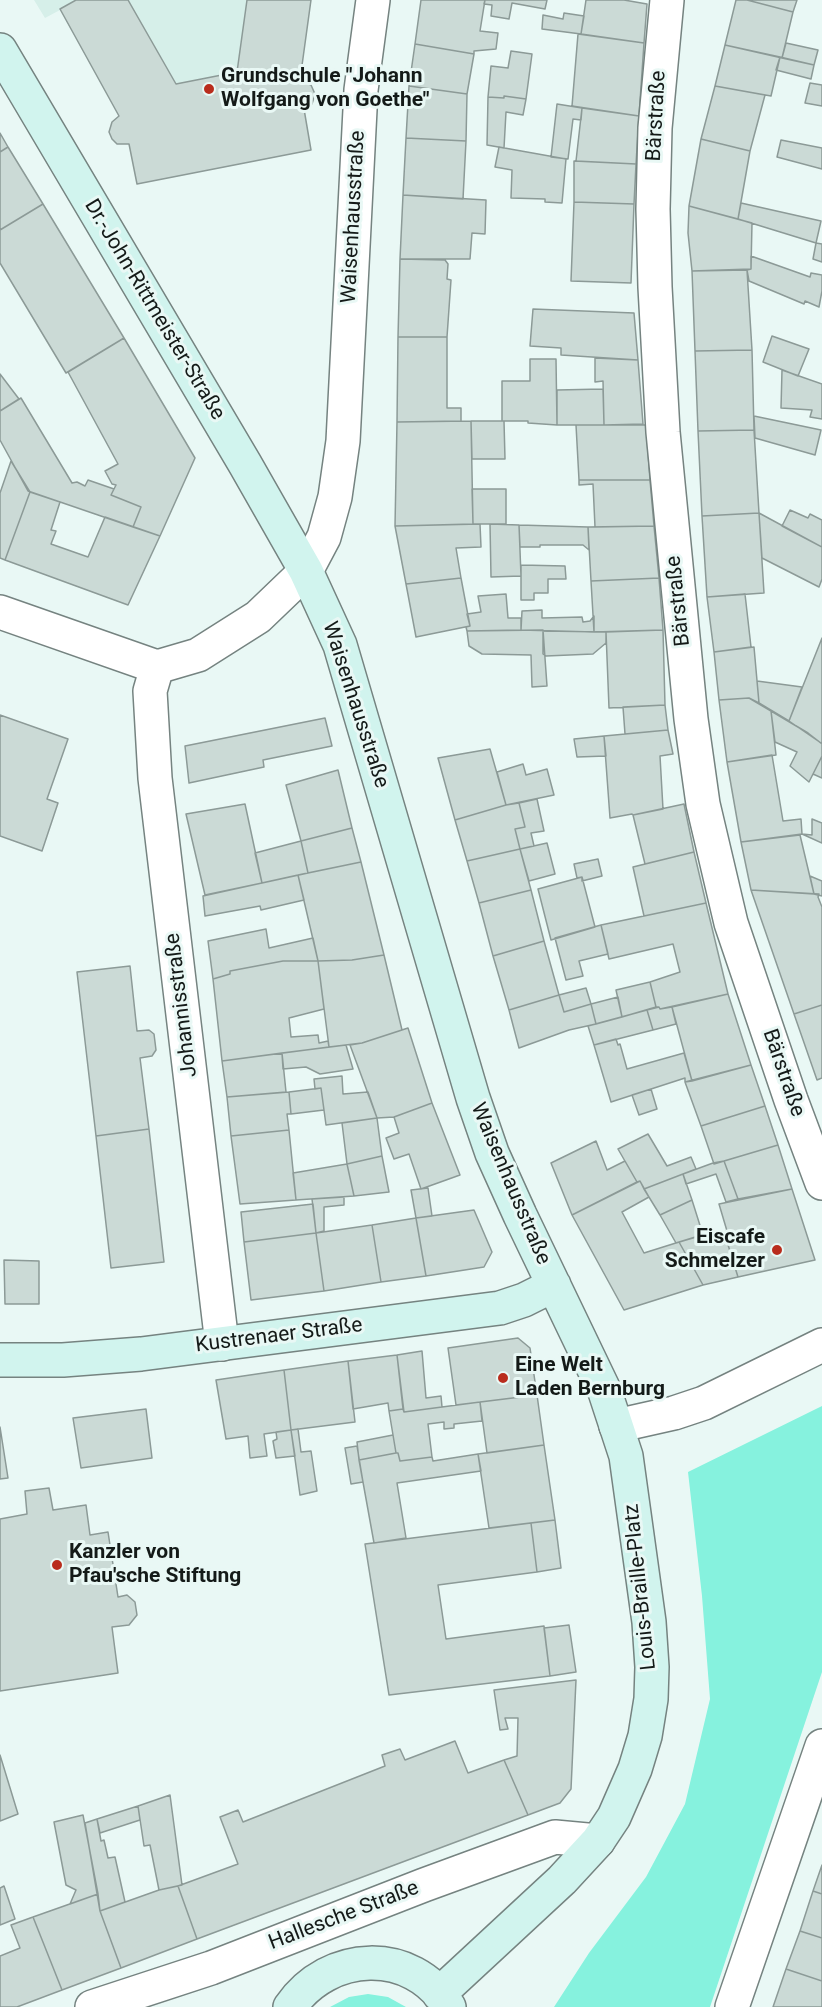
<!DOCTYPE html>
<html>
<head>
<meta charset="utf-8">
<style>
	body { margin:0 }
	canvas { display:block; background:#e9f8f5 }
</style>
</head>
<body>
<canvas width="822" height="2007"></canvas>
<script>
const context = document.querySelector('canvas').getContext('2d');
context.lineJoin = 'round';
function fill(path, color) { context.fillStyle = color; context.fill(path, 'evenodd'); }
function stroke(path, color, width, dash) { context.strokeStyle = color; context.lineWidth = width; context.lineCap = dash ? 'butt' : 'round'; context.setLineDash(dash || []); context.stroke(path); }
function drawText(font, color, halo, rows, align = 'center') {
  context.font = font + ' Roboto,sans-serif'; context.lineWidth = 6; context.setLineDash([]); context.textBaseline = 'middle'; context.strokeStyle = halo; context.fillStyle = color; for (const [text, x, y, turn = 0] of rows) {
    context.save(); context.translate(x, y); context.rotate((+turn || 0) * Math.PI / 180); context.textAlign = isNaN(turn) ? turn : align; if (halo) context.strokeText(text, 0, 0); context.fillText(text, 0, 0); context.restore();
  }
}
fill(new Path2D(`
	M34 0H311L300 80 311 85 315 94 312 104 304 109 311 150 137 184 129 144H117L112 139 109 132 112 122 119 116 60 10 45 18Z`), '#d6efe9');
fill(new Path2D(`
	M822 1406V1672L710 2007H554L589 1953 646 1877 685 1804 710 1699 702 1596 688 1472Z
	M368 1994 388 1997 406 2007H330L349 1997Z`), '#86f2de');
const building = new Path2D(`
	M76 0H128L176 84 237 72 247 0H311L300 80 311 85 315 94 312 104 304 109 311 150 137 184 129 144H117L112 139 109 132 112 122 119 116 60 9Z
	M421 0H485L480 31 498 33 496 49 474 51V54L415 44Z
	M485 0H547L545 9 512 3 509 19 491 16 492 5 484 4Z
	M586 0H624L647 4 644 43 581 34Z
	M736 0H747L793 12 782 58 725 45Z
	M747 0H797L793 12Z
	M564 13 584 16 581 34 542 29 543 15 563 19Z
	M578 34 644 43 639 116 572 106Z
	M786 43 818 50 814 65 782 58Z
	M415 44 474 54 467 94 409 86Z
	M725 45 780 57 771 96 715 86Z
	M511 51 532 54 526 99 504 96V98L488 97 491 66 508 68Z
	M780 57 814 65 811 79 776 70Z
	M810 83 822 85V106L805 103Z
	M409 86 467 94 466 141 406 138Z
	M715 86 765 95 750 151 701 139Z
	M504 96 526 99 523 115 506 112 504 148 487 145 488 97 504 98Z
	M557 104 582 108 581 120 573 119 568 159 551 157Z
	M582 108 639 116 636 164 576 161Z
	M0 133 8 147 0 152Z
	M406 138 466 141 463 199 403 195Z
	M701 139 750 151 738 219 689 206Z
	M781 140 822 148V169L777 157Z
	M8 147 43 204 0 230V152Z
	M499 147 566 159 562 203 545 202V199L511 198 512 170 495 167Z
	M574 161 636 164 634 204 574 202Z
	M403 195 486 200 485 234 472 233 470 259H400Z
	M574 202 634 204 631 283 571 281Z
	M741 203 821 221 816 243 738 219Z
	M43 204 124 338 66 373 0 263V230Z
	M689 206 752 223 751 269 692 271 688 233Z
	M816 243 822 244V262L813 259Z
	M751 256 810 277 811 273 822 275V291L819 307 805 301 804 304 749 281 747 270 751 269Z
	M400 259 445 260 448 264 447 279 451 280 447 337H398Z
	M747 270 752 350 695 351 692 271Z
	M533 309 634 313 638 360 561 355V348L530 346Z
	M772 336 809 349 798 376 763 362Z
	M398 337H447V408H461V421L397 422Z
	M124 338 195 458 160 536 133 527 141 507 111 495 116 485 112 484 105 471 118 464 68 372Z
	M752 350 754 430 698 431 695 351Z
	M595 358 638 360 643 424 604 425 603 381 595 382Z
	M530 359H556L557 425 528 423V421H502V381H530Z
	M782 370 822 384V419L810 417 812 410 781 408Z
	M0 374 19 399 0 411Z
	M603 389 604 425H557V390Z
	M21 398 72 483 77 482 85 486 88 480 114 489 111 495 141 507 133 527 28 491 0 440V411Z
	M754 416 821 430 815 455 755 438Z
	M471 421 473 524 395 526 397 422Z
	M471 421H504L505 459H472Z
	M576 425H646L650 480H579Z
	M754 430 759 513 702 516 698 431Z
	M11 461 30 492 5 560 0 558V493Z
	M579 480H650L654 526 595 527 593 484 579 485Z
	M472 489H506V524H473Z
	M30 492 60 502 51 530 56 531 51 544 88 557 105 517 160 536 128 605 5 560Z
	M790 510 808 518 810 514 822 520V547L782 526Z
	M759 513 764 593 707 597 702 516Z
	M759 513 822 547V579L819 587 762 558Z
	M480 524 481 547 456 548 461 578 406 584 395 526Z
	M490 524 519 525 521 576 491 577Z
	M519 525 588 527 589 550 583 545H540V547H520Z
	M654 526 659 578 591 581 588 527Z
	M521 565 565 566 566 579H548V593H534V600H521Z
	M461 578 470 626 416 637 406 584Z
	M659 578 663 630 594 632 591 581Z
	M506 594 508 618H521V630L467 631 466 627 470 626 467 614 481 612 478 596Z
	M745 594 751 647 714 652 707 597Z
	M542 610V618L582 617 583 622 590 621 594 616V632L521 630 522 611Z
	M543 630 547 686 532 687 531 655 482 654 469 646 467 631Z
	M663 630 665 705 609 708 606 632Z
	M543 631 606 632V643L593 654 546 656 543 654Z
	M822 638V742L821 743 789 721Z
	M754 647 759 703 749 698 719 700 714 652Z
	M757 681 802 687 789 721 759 703Z
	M749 698 771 711 776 755 727 762 719 700Z
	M665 705 668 730 625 734 623 707Z
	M771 711 808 733 822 744V756L809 782 790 766 797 752 775 742Z
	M0 715 68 739 47 799 58 803 42 851 0 836Z
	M325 718 332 746 263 760 264 767 189 783 185 746Z
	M668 730 673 754 660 756 663 809 633 815 632 814 610 818 604 736Z
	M604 736 606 756 577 757 574 739Z
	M490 749 506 805 455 820 438 758Z
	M772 755 783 821 801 819 802 834 741 842 727 762Z
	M822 756V778L813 774Z
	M523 764 526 775 547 769 554 795 506 805 497 772Z
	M338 770 352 828 301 841 286 785Z
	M537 799 544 831 531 833 534 846 520 849 515 829 525 827 519 803Z
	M519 803 525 827 515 829 520 849 467 861 455 820 506 805Z
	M245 804 262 883 205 895 186 814Z
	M684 804 694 852 645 864 633 815Z
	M812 819 822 823V843L802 834 812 835Z
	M352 828 361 862 308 873 301 841Z
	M800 835 814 894 751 890 741 842Z
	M301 841 308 873 262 883 255 853Z
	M547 843 555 874 529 881 520 849Z
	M520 849 531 890 479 903 467 861Z
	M694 852 706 903 644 916 633 867Z
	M598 859 602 876 582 881V877L577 878 574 864Z
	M361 862 384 955 352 960 318 961 298 875Z
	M298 875 304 900 261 910 260 906 205 916 203 896Z
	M810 876 822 881V896L814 894Z
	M582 877 595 927 551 940 538 889Z
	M531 890 544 941 493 956 479 903Z
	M751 890 819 894 818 897 822 907V1005L794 1014Z
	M706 903 728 994 660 1009 659 1007H656L650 982 680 972 673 944 609 959 601 925Z
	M601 925 608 954 579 961 583 976 566 980 555 938Z
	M266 929 269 948 313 938 318 961H283L230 971V974L213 979 208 941Z
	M544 941 559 995 509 1010 493 956Z
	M384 955 402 1030 362 1043 329 1047 318 961 352 960Z
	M283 961H318L324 1009 289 1018 291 1037 318 1035 319 1043 328 1041 329 1047 222 1061 213 979 230 974V971Z
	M130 966 137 1031 149 1030 154 1034 156 1050 152 1056 140 1058 149 1129 96 1136 77 972Z
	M650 982 656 1007 622 1017 616 990Z
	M586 988 591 1004 564 1012 559 995Z
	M728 994 751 1065 692 1081 672 1007Z
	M559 995 564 1012 591 1004 596 1024 569 1030 519 1048 509 1010Z
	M618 997 622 1017 596 1024 591 1004Z
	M822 1005V1078L817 1080 794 1014Z
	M659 1007 660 1009 672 1007 676 1024 653 1030 647 1010Z
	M647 1010 653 1030 594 1045 588 1026Z
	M408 1028 432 1103 394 1117 377 1118 350 1045 362 1043Z
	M616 1039 618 1045 620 1044 627 1069 684 1053 692 1081 685 1082V1078L611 1102 594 1045Z
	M346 1045 353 1069 320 1074 306 1067 283 1069 282 1053Z
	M282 1053 286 1092 227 1097 222 1061Z
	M751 1065 765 1106 701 1126 685 1082Z
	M342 1076 343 1094 368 1092 377 1118 326 1125 321 1088 315 1089 314 1079Z
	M321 1088 324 1110 291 1114 289 1092Z
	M651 1089 657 1109 639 1115 632 1095Z
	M289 1092 291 1114H287L289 1130 231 1136 227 1097Z
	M432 1103 460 1175 421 1189 409 1154 394 1159 386 1138 399 1133 394 1117Z
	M765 1106 778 1145 714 1164 701 1126Z
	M377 1118 382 1156 347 1164 342 1123Z
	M149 1129 164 1262 111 1268 96 1136Z
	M289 1130 296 1200 240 1204 231 1136Z
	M648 1134 667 1166 691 1157 696 1169 644 1189 640 1181 637 1182 618 1149Z
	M596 1141 607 1170 625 1161 637 1182 572 1215 551 1163Z
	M778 1145 792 1189 738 1199 724 1161Z
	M382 1156 389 1192 354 1196 347 1164Z
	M724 1161 738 1199 726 1202 716 1174 686 1184 683 1174 713 1163Z
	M347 1164 354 1196 296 1200 293 1173Z
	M683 1174 692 1200 660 1215 644 1189Z
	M640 1181 649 1197 622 1212 644 1253 679 1242 703 1285 624 1310 572 1215Z
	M428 1188 432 1216 416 1218 411 1190Z
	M792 1189 815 1260 738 1277 724 1232 727 1231 719 1204Z
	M344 1197V1205L324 1207V1231L316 1233 312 1199Z
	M692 1200 703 1235 676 1243 660 1215Z
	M313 1204 316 1233 244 1242 241 1212Z
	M474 1210 492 1252 484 1267 426 1276 416 1218Z
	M416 1218 426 1276 381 1282 372 1225Z
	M372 1225 381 1282 324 1291 316 1233Z
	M715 1231 717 1238 725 1235 738 1277 703 1285 679 1242Z
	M316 1233 324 1291 251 1300 244 1242Z
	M4 1260 39 1261V1304H5Z
	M518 1338 530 1348 537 1395 456 1405 448 1348Z
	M422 1351 426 1398 441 1396 442 1407 404 1412 397 1355Z
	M397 1355 403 1409 389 1411 388 1403 353 1409 348 1361Z
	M348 1361 355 1422 291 1430 284 1370Z
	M284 1370 291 1430 264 1434 267 1456 250 1458 248 1436 226 1439 216 1380Z
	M537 1395 544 1445 487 1453 480 1402Z
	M480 1402 482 1421 454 1424V1428L444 1429V1422L428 1424 432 1457 400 1461 398 1453H396L389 1411 403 1409 404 1412Z
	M146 1409 152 1458 81 1468 73 1418Z
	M0 1427 8 1478 0 1479Z
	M298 1429 301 1452 311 1451 317 1491 300 1495 291 1430Z
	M291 1430 295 1456 276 1458 273 1441 277 1439 276 1432Z
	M393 1435 396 1453 359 1460 357 1442Z
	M544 1445 555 1520 489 1528 478 1454Z
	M357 1446 363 1482 351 1484 345 1448Z
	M396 1453H398L400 1461 432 1457 433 1461 478 1454 481 1471 397 1483 406 1538 374 1543 359 1460Z
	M49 1488 53 1510 86 1505 90 1535 108 1532 118 1597 127 1595 135 1602 137 1615 129 1625 112 1627 118 1673 0 1691V1519L27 1514 25 1491Z
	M555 1520 561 1568 537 1572 531 1523Z
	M531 1523 537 1572 438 1585 446 1639 544 1626 550 1676 389 1695 365 1544Z
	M569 1625 576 1672 550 1676 544 1628Z
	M576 1680 571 1789 560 1803 528 1815 504 1760 517 1756 518 1718H505L508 1729 500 1730 494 1690Z
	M455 1741 468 1773 504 1760 528 1815 197 1939 178 1886 238 1864 220 1817 238 1810 243 1822 385 1766 382 1755 400 1749 405 1760Z
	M0 1755 18 1814 0 1821Z
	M170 1795 182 1885 159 1890 150 1845 144 1846 138 1806Z
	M138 1806 140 1820 100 1833 97 1819Z
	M83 1815 98 1894 70 1904 76 1890 66 1885 54 1822Z
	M97 1819 101 1841 104 1840 108 1858 115 1857 125 1902 100 1911 85 1823Z
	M822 1865V1894L813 1891Z
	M4 1886 15 1919 0 1925V1888Z
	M178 1886 197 1939 121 1968 100 1911 159 1890Z
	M813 1891 822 1894V1938L800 1931Z
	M98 1894 100 1911 121 1968 62 1990 33 1917Z
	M33 1917 62 1990 17 2007H0V1956L20 1948 11 1925Z
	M800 1931 822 1938V1981L786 1969Z
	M786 1969 822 1981V2007H773Z`);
fill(building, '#cbdad6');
stroke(building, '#8c9a97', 1.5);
const street = new Path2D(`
	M667 0 655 128 653 209 655 287 663 432 691 719 703 804 731 923 791 1100 822 1183
	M0 612 157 667 198 655 258 617 306 571 324 537 335 497 343 441 361 90 373 0
	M157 667 150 691 155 778 222 1344
	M616 1426 674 1413 704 1403 822 1345
	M92 2007 211 1968 424 1885 555 1837 598 1841
	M732 2007 822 1746`);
const secondary = new Path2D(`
	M0 50 245 464 306 571 340 645 473 1098 492 1153 520 1215 605 1392 626 1456 649 1622 652 1667 651 1699 645 1736 635 1769 614 1817 598 1841 562 1880 439 1994
	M0 1360H63L141 1354 500 1308 524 1300 554 1285
	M290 2007C328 1951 412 1946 449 2007`);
stroke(street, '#758380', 36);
stroke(secondary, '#758380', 36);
stroke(street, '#fff', 33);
stroke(secondary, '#d1f4ee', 33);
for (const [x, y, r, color] of [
	[209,89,6,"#b92c1d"],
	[777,1250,6,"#b92c1d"],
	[503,1378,6,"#b92c1d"],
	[57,1565,6,"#b92c1d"]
]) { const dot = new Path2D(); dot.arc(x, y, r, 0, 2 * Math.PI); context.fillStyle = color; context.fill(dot); stroke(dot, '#e9f8f5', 2); }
drawText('bold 21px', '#141a18', '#e9f8f5', [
	["Grundschule \"Johann",221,77],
	["Wolfgang von Goethe\"",221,101],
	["Eiscafe",765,1238,"right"],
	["Schmelzer",765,1262,"right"],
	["Eine Welt",515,1366],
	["Laden Bernburg",515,1390],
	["Kanzler von",69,1553],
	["Pfau'sche Stiftung",69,1577]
], 'left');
drawText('21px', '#141a18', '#e9f8f5', [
	["Bärstraße",657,116,-87],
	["Waisenhausstraße",354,217,-87],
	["Dr.-John-Rittmeister-Straße",154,310,59],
	["Bärstraße",679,601,-96],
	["Waisenhausstraße",355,705,72],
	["Johannisstraße",182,1005,-97],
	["Bärstraße",783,1073,71],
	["Waisenhausstraße",510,1184,67],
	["Kustrenaer Straße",279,1336,-7],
	["Louis-Braille-Platz",641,1587,-96],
	["Hallesche Straße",344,1916,-21]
]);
</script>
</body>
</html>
